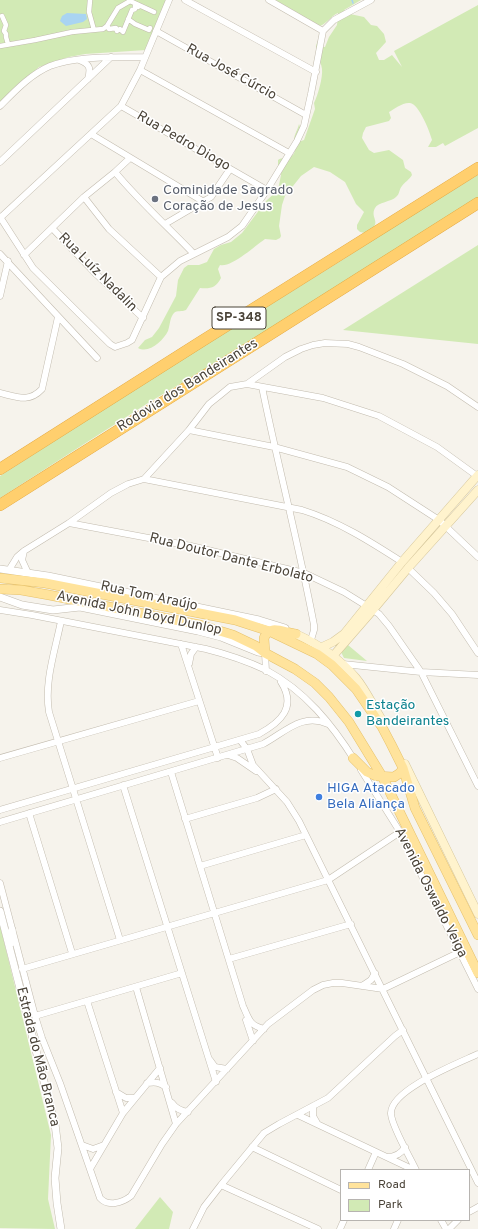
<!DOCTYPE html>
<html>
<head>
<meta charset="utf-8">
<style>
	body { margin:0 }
	#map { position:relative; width:478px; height:1229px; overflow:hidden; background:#f6f3ec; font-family:Overpass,sans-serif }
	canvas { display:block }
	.legend { position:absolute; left:340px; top:1169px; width:130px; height:52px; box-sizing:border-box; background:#fff; border:1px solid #b7b4b0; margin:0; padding:5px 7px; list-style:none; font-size:12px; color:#4b4439 }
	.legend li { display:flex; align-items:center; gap:8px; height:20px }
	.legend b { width:20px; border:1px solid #b7b4b0 }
</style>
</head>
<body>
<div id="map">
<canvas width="478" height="1229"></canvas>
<ul class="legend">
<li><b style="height:5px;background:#ffe39c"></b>Road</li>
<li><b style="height:11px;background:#d2eab5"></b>Park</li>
</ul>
</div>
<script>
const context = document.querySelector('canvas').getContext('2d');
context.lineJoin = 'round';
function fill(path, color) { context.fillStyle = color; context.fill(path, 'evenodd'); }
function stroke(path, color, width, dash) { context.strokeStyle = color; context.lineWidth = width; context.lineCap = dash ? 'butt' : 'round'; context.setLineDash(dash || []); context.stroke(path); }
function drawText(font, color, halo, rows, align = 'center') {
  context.font = font + ' Overpass,sans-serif'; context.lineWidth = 3; context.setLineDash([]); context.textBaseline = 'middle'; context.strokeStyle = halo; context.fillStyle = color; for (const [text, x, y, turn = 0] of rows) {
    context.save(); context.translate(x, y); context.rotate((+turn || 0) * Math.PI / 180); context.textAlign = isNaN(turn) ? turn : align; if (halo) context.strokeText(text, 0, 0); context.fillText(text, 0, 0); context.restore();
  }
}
fill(new Path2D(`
	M0 0H167L146 50 85 54 69 57 39 67 0 103Z
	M275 0H361L344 10 350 14 364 17 371 25 377 26 384 34 386 42 376 53 379 60H384L392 55 402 67 394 51 478 5V128L445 146 443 143 436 147H428L432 140C430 132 419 104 410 103 403 102 394 109 389 112L391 118 389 121 366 127 363 133 362 138 369 150 374 153 389 150 403 160 405 168 411 172 412 175C409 180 405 182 402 186 399 189 400 194 396 197 391 202 378 202 375 208 369 219 385 223 365 233L360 232 357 229V225L364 212 356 204 345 182 330 172 314 167 301 176 285 196 282 205 279 226 281 236 280 238 276 240 265 239C255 246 231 268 220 265L218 269 221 278C216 288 210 289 200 288L186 310C182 312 177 310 174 313 170 317 170 325 168 331 163 341 149 354 138 348L145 340 152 337 159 328 176 296 178 280 184 268 188 265H199L207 262 214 249 221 245 231 242 242 233 266 201 278 190 281 175 278 166V160C282 157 286 159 290 157 299 152 292 147 294 140 294 135 298 129 299 124 302 130 298 136 301 141L304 140 315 109 314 103C318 95 323 77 322 69 321 59 312 51 318 41L322 47H325L329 37 337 25 338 13C331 16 326 24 320 26Z
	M478 175V198L232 353 148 403 0 498V476L168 368 344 259 399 223Z
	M478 245V344L343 330Z
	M348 645 367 661 344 658 341 652Z
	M0 925 51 1135 48 1199 55 1229 0 1228Z
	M160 1197 173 1212 169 1229H135Z`), '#d2eab5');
fill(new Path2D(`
	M67 13 86 14 87 19 83 22 66 26 60 21 62 16Z`), '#a9d4f2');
stroke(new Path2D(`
	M352 0 353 3`), '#a9d4f2', 1.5);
const pedestrian = new Path2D(`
	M90 0 89 12 94 30
	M2 16 6 25 4 31 6 34V37L8 44
	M128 19 135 24 149 30 150 28
	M107 26 109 29 116 28 117 31 120 29 123 32 132 10 135 9V6L138 7 139 5
	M0 46 35 40 72 32 103 29 107 26 118 8 130 1 154 12`);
const minor = new Path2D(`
	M185 0 316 72
	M269 0 323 31
	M156 31 306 115
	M79 60C90 64 91 68 88 79
	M140 70 289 153
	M0 106C15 91 31 74 50 66 80 55 113 58 144 57
	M121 106 267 190
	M91 134 204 202
	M0 162 111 57
	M115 172C139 201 167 226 193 253
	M84 197 109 229 161 277
	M0 217 33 268 110 344 115 347 127 343 132 340 161 277 180 261 228 237 242 226 267 190 297 141 304 126 311 94 323 31 334 20 371 0
	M0 218 121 106 140 70 169 0
	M165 224 211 197 230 169
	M52 228 96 274 143 318
	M0 254 97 358
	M24 255 84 197 115 172 130 158
	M0 296 8 261
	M247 384 323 398 379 416 437 447 477 476
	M262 387C278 466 299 545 314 625V630L311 640
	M0 393C17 397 29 403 42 389L58 317
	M189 430 274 447 347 467 388 487 439 520 478 557
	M144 479 302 510C338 521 371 542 402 562
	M69 523 191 546 304 573 344 592 373 610 379 614 389 626 421 672 478 786
	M24 551 22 560 28 573
	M408 568 434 593 452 614 478 653
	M9 570 17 557 24 551 69 523 111 493 128 484 144 479 189 430 209 404 219 396 230 387 247 384 285 357 301 349 313 345 325 343 348 344 359 347 403 364 447 386 478 407
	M0 610 32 615 206 649C226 654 247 661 266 670 305 691 332 724 355 761
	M61 621C55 651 44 682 49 712L120 940
	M181 644 218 758
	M265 653 266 671
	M189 664 191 654 196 647
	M343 664 421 672 478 675
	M240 740 247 749 253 765 287 802 299 821 478 1183
	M228 755 237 758 256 771
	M0 758 199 701
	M361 770 400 832 478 989
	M171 772 243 1006C249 1019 249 1025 264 1029
	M123 785 216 1082
	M0 810 259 734C281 722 297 707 281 682
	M29 813 72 953
	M185 819 257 798 276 789
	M0 822 263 744C284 733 302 712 328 724
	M200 866 306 835
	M0 883 35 1016 42 1038 60 1083 100 1198C108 1207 122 1203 131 1196L162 1144 176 1124 268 1024 313 990 323 985 333 983H342L383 989 460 952
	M229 959 351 924
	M22 969 328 880 400 832
	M362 986 371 980 375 973
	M136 987 176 1124
	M87 1001 123 1113
	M35 1016 182 973
	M246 1020 253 1041
	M210 1060 215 1067 227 1069
	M147 1083C155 1082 159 1082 166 1087
	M116 1092 126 1098H134
	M172 1103C176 1109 181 1111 188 1112
	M313 1106V1116L317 1123
	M298 1115 414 1170
	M82 1145 93 1149 104 1145
	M252 1147 341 1190
	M387 1157C395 1157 401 1154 405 1147
	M90 1169 123 1113 160 1068
	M368 1170 376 1152
	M416 1170C410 1157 392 1127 391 1114 389 1090 459 1063 478 1054
	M221 1185 318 1229
	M469 1212 478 1207
	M441 1220 446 1229
	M193 1229 204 1207 221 1185 264 1133 279 1124 328 1098 395 1036 403 1030
	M340 1229 344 1220
	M394 1229 398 1220
	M449 1229 458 1220`);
const tertiary = new Path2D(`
	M0 569 48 576 259 620 285 628
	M0 597 22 605 53 610 80 607 198 631 221 637 258 652 264 653
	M0 911 55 1124 58 1148 55 1178 57 1203 61 1229
	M11 943 12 930`);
const secondary = new Path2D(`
	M296 634C320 645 339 658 356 678 366 690 373 706 382 720
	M322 647 333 642 344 634 402 562 478 475
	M333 656 373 610 408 568 478 490
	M405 764 478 914`);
const primary = new Path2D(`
	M0 578 45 583 235 620 269 631 317 654 332 665 356 689 382 727 391 744 403 768 415 808 478 935
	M0 589 21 590 49 595 200 625 233 635 256 646 265 653 295 669 315 683 329 697 349 722 382 776 478 973
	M265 653 264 638C270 623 284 633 296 634
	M353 758 367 772 376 776 394 777 400 773 403 768`);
const motorway = new Path2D(`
	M0 469 202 341 478 168
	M0 505 478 203`);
stroke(pedestrian, '#c2bbae', 5.5);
stroke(minor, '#c2bbae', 7);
stroke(tertiary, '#c2bbae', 8);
stroke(secondary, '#d6c79b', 9);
stroke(primary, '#e6c16a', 10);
stroke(motorway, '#e0a43c', 12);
stroke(pedestrian, '#fff', 4.5);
stroke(minor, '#fff', 6);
stroke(tertiary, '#fff', 7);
stroke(secondary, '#fff3cd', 8);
stroke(primary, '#ffe39c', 9);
stroke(motorway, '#ffcf6e', 11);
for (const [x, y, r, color] of [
	[155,199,4,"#6b7280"],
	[358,714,4,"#0f9aa8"],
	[319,797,4,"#3f7fe0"]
]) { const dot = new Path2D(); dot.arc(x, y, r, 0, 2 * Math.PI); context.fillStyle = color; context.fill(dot); stroke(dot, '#fff', 1.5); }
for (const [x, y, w] of [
	[239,318,54]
]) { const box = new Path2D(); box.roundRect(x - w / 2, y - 11, w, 22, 3); context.fillStyle = '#fff'; context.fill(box); stroke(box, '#4b4439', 1); }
drawText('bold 13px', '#4b4439', null, [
	["SP-348",239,318]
]);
drawText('14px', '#4b4439', '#fff', [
	["Rua José Cúrcio",231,73,29],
	["Rua Pedro Diogo",183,142,30],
	["Rua Luíz Nadalin",97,273,45],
	["Rodovia dos Bandeirantes",188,386,-32],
	["Rua Doutor Dante Erbolato",231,559,14],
	["Rua Tom Araújo",149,597,12],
	["Avenida John Boyd Dunlop",139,614,12],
	["Avenida Oswaldo Veiga",430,893,63],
	["Estrada do Mão Branca",37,1057,76]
]);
drawText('14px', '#5b616d', '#fff', [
	["Cominidade Sagrado",163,191],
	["Coração de Jesus",163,207]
], 'left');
drawText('14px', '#0d838f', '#fff', [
	["Estação",366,706],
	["Bandeirantes",366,722]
], 'left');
drawText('14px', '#366cbe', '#fff', [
	["HIGA Atacado",327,789],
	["Bela Aliança",327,805]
], 'left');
</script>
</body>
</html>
